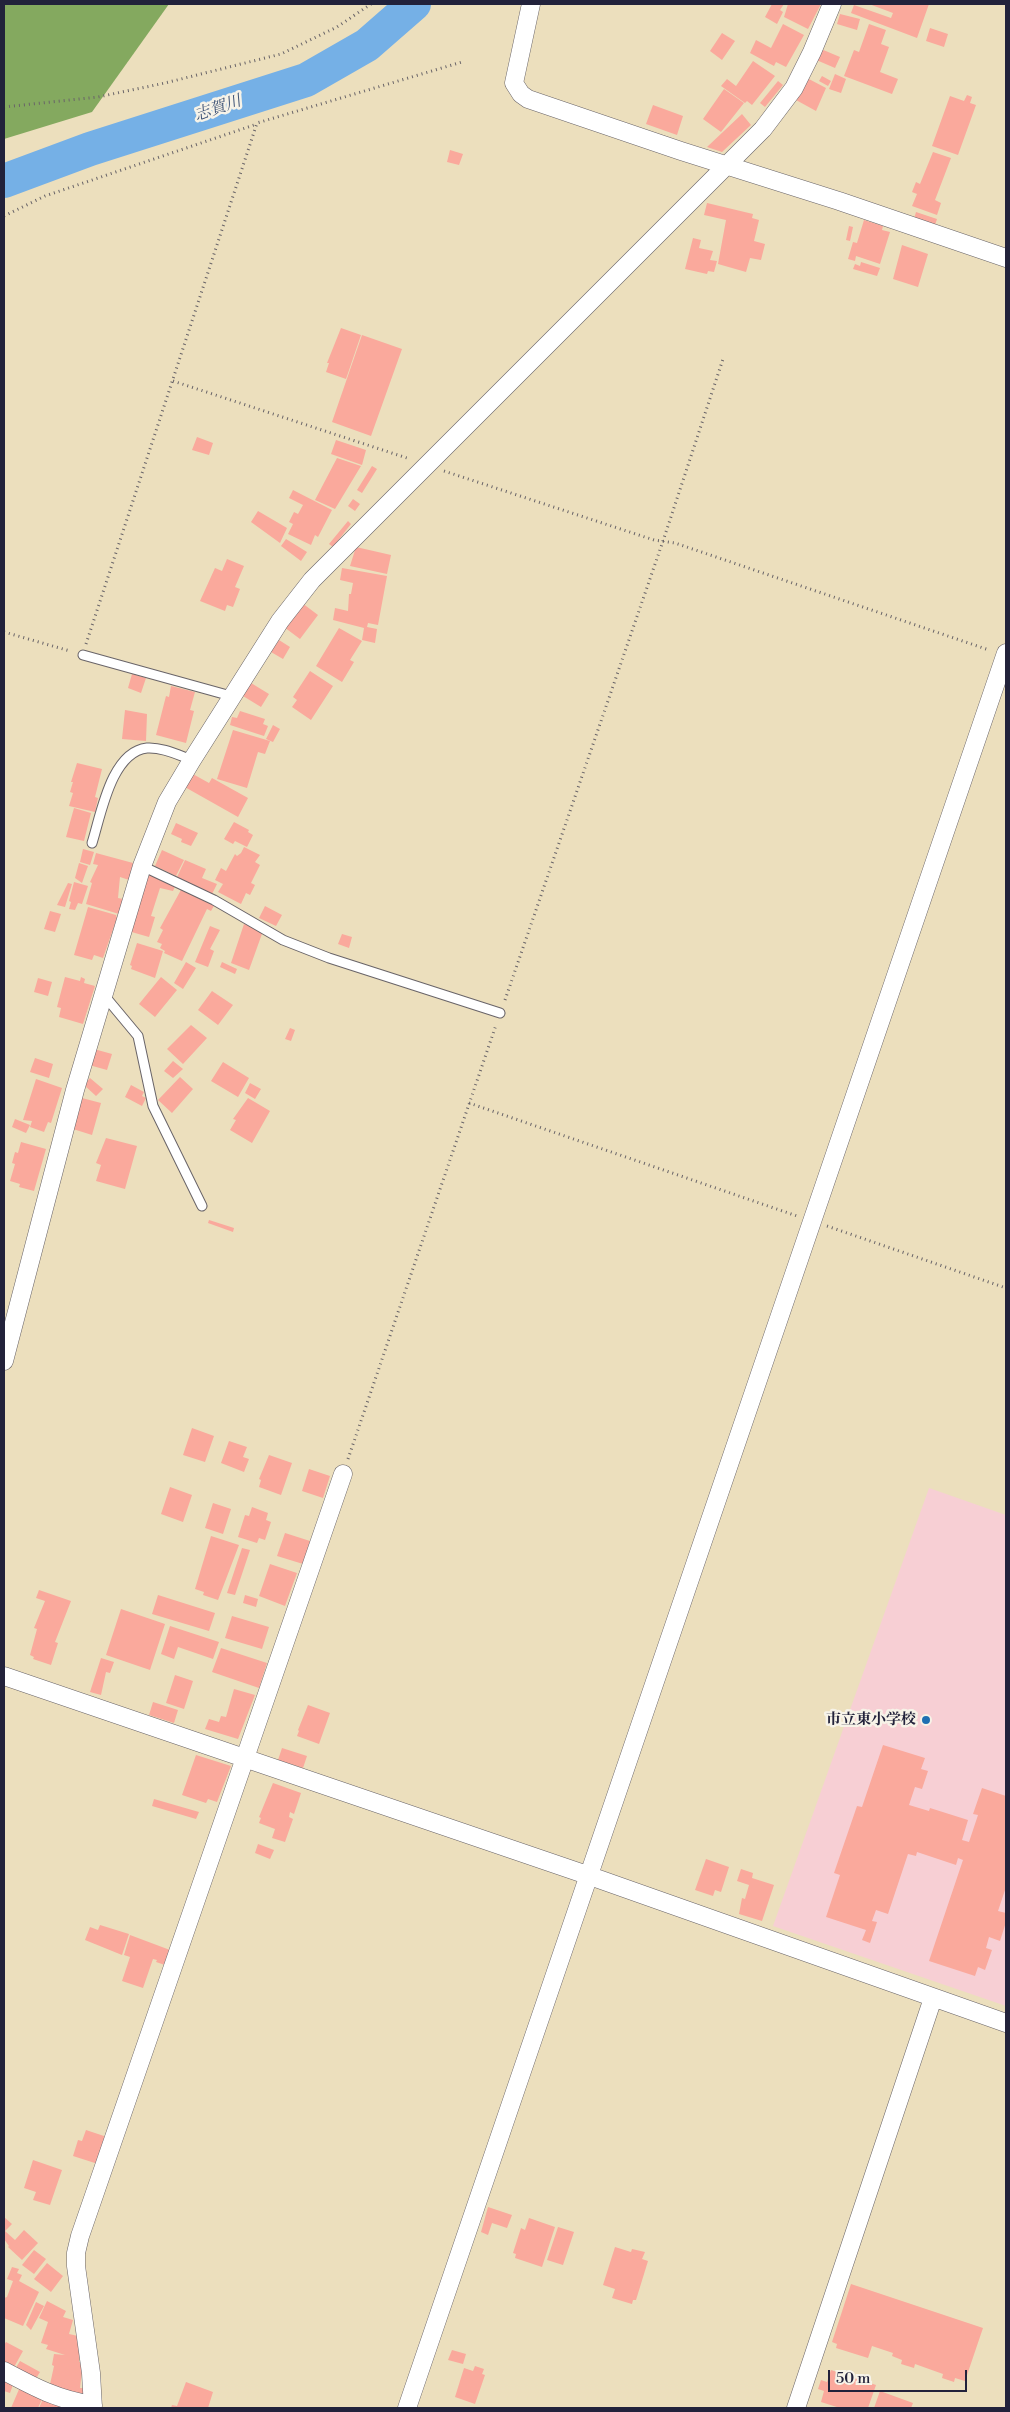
<!DOCTYPE html>
<html>
<head>
<meta charset="utf-8">
<style>
	body { margin:0 }
	#map { position:relative; width:1010px; height:2412px; overflow:hidden; background:#ecdfbd; font-family:"Libre Bodoni",serif }
	canvas { display:block }
	.frame { position:absolute; inset:0; border:5px solid #22223b; pointer-events:none }
	.scale { position:absolute; left:828px; top:2370px; width:139px; height:22px; box-sizing:border-box; border:2px solid #22223b; border-top:0; padding-left:6px; font-size:15px; line-height:18px; white-space:nowrap; color:#22223b; -webkit-text-stroke:4px #f7f3e8; paint-order:stroke }
</style>
</head>
<body>
<div id="map">
<canvas width="1010" height="2412"></canvas>
<div class="frame"></div>
<div class="scale">50 m</div>
</div>
<script>
const context = document.querySelector('canvas').getContext('2d');
context.lineJoin = 'round';
function fill(path, color) { context.fillStyle = color; context.fill(path, 'evenodd'); }
function stroke(path, color, width, dash) { context.strokeStyle = color; context.lineWidth = width; context.lineCap = dash ? 'butt' : 'round'; context.setLineDash(dash || []); context.stroke(path); }
function drawText(font, color, halo, rows, align = 'center') {
  context.font = font + ' "Libre Bodoni","Noto Serif JP",serif'; context.lineWidth = 5; context.setLineDash([]); context.textBaseline = 'middle'; context.strokeStyle = halo; context.fillStyle = color; for (const [text, x, y, turn = 0] of rows) {
    context.save(); context.translate(x, y); context.rotate((+turn || 0) * Math.PI / 180); context.textAlign = isNaN(turn) ? turn : align; if (halo) context.strokeText(text, 0, 0); context.fillText(text, 0, 0); context.restore();
  }
}
fill(new Path2D(`
	M929 1488 1006 1515V2006L773 1926Z`), '#f7cfd4');
fill(new Path2D(`
	M4 4H169L92 112 4 139Z`), '#84a95f');
stroke(new Path2D(`
	M4 181 90 149 306 80 367 45 414 4`), '#75b0e6', 34);
fill(new Path2D(`
	M772 4H784L780 10 783 12 777 24 765 17Z
	M788 4H821L808 29 784 17Z
	M869 4H929L917 38 851 13 854 5 891 18 893 13Z
	M840 14 860 19 857 30 837 24Z
	M783 24 804 35 786 67 776 62 774 66 750 53 756 40 771 48Z
	M869 24 886 30 881 44 889 47 880 72 898 79 892 94 844 76 854 50 859 52Z
	M930 28 948 34 944 47 926 41Z
	M722 33 735 41 722 60 710 51Z
	M821 49 840 57 835 68 814 59Z
	M753 61 775 76 752 105 747 101 745 103 721 86 727 79 736 86Z
	M835 74 846 79 841 93 829 89Z
	M822 76 831 81 828 86 819 81Z
	M807 78 826 88 816 111 796 100Z
	M778 81 783 85 765 107 760 103Z
	M724 89 744 103 721 132 703 119Z
	M967 95 972 97 970 103 976 105 958 155 932 146 950 96 964 101Z
	M653 105 683 116 677 135 646 124Z
	M742 114 751 125 722 152 707 147Z
	M450 150 463 154 459 165 447 162Z
	M933 152 951 158 935 200 941 203 937 215 912 206 917 194 912 192 916 182 920 184Z
	M707 203 753 214 752 218 759 220 754 241 765 244 761 260 750 258 746 272 718 264 726 220 704 215Z
	M916 212 937 219 935 225 914 219Z
	M864 220 883 226 882 230 890 232 880 264 856 256 855 261 848 259 853 242 857 243Z
	M849 226 853 227 850 241 846 240Z
	M693 238 701 240 699 248 713 251 710 260 717 261 714 272 708 271 707 274 685 269Z
	M902 245 928 254 918 287 893 279Z
	M861 262 880 268 877 276 853 269 855 264 860 266Z
	M341 328 361 335 346 379 326 372 329 363H327Z
	M362 335 402 349 371 436 332 422Z
	M197 437 213 443 209 455 192 450Z
	M336 440 366 450 362 465 331 454Z
	M337 458 361 466 335 509 315 500Z
	M372 466 377 469 362 493 357 490Z
	M293 490 332 510 318 537 315 535 311 545 288 534 293 524 289 522 294 512 298 514 303 505 289 498Z
	M353 499 360 504 355 511 348 506Z
	M258 511 287 528 280 543 251 522Z
	M348 521 351 524 333 547 329 544Z
	M286 539 307 552 301 561 281 546Z
	M356 547 391 555 387 574 350 566Z
	M227 559 244 566 235 587 240 589 233 607 227 605 225 611 200 601 215 568 222 571Z
	M342 568 387 576 378 625 368 623 367 627 377 629 375 643 362 640 364 628 333 620 335 608 348 611 349 594H351L353 583 340 580Z
	M302 603 318 615 300 639 284 627Z
	M339 628 362 641 350 660 354 662 342 682 316 666Z
	M279 640 290 647 283 659 271 652Z
	M310 671 333 686 311 720 292 707 297 700 293 697Z
	M132 674 146 678 141 693 128 688Z
	M251 683 269 694 261 707 243 696Z
	M171 686 195 692 190 710 194 711 186 743 156 735 166 696 169 697Z
	M125 710 147 714 146 741 122 739Z
	M240 711 265 719 263 724 268 726 264 736 230 725 232 717 237 718Z
	M273 725 280 729 273 742 266 739Z
	M233 730 270 741 265 754 258 752 247 788 217 779Z
	M77 763 102 769 95 797 98 798 95 812 69 806 73 793 70 792 73 782H71Z
	M191 773 209 783 212 778 248 798 238 817 183 786Z
	M74 808 91 813 84 841 66 837Z
	M234 822 249 830 248 832 253 835 247 847 235 841 233 844 224 839Z
	M176 823 198 833 191 846 181 842 182 839 171 834Z
	M244 847 260 855 255 862 260 865 251 883 255 885 250 895 246 893 241 904 218 892 223 884 215 880 221 868 226 871 235 854 237 856 241 853Z
	M83 849 94 852 90 865 80 862Z
	M162 850 184 860 176 876 155 866Z
	M96 853 133 863 129 880 120 877 118 898 123 899 119 914 86 904 92 883 90 882 98 865 93 864Z
	M185 860 206 869 202 878 217 884 212 894 177 877Z
	M79 863 88 866 82 883 75 878Z
	M148 872 176 884 173 891 160 888 151 916 155 917 149 937 128 931Z
	M74 882 88 886 82 904 78 903 75 910 69 909 71 902 69 901Z
	M68 883 72 884 65 907 57 905Z
	M182 888 215 904 211 911 207 909 182 961 164 953 165 951 160 948 162 944 157 942 163 930 160 928Z
	M265 906 282 915 276 926 259 918Z
	M88 907 116 915 117 918 103 958 94 955 92 960 74 955Z
	M50 911 61 914 55 932 44 929Z
	M244 924 263 931 249 970 231 963Z
	M210 926 220 930 210 949 214 951 208 967 195 962Z
	M342 934 352 937 349 948 338 944Z
	M137 943 163 951 155 978 131 969 132 966 130 965Z
	M186 962 196 968 183 989 174 983Z
	M222 962 237 969 235 974 220 967Z
	M65 977 80 981 81 977 85 979 84 983 95 986 83 1024 59 1017 61 1008 57 1007Z
	M161 977 177 990 155 1017 139 1004Z
	M38 978 52 982 48 996 34 992Z
	M212 991 233 1005 218 1025 198 1010Z
	M191 1025 207 1038 183 1064 167 1049Z
	M290 1028 295 1030 291 1041 285 1039Z
	M94 1049 112 1054 107 1070 89 1065Z
	M35 1058 53 1064 49 1078 30 1072Z
	M173 1061 183 1069 173 1078 164 1071Z
	M223 1062 249 1078 238 1097 211 1081Z
	M180 1077 193 1089 172 1113 158 1100Z
	M90 1078 103 1089 96 1096 84 1085Z
	M36 1079 62 1088 51 1123 48 1122 44 1132 30 1127 32 1121 23 1120Z
	M250 1083 261 1089 255 1099 245 1093Z
	M131 1085 144 1092 142 1096 146 1098 142 1106 125 1097Z
	M82 1098 101 1103 92 1135 73 1129Z
	M248 1098 270 1111 252 1143 230 1130 236 1120 233 1119Z
	M15 1119 30 1125 26 1133 12 1127Z
	M106 1138 137 1146 125 1189 96 1181 101 1165 96 1163Z
	M21 1142 46 1149 34 1191 19 1187 20 1184 10 1181 15 1164 12 1163 15 1152 18 1153Z
	M209 1220 234 1228 233 1232 208 1223Z
	M192 1428 214 1436 205 1462 183 1455Z
	M229 1441 247 1447 243 1457 249 1459 244 1472 221 1463Z
	M269 1455 292 1463 281 1495 259 1487 261 1480 259 1479Z
	M309 1469 330 1476 323 1498 302 1491Z
	M170 1487 192 1495 183 1522 161 1514Z
	M213 1503 231 1509 223 1534 205 1528Z
	M252 1507 268 1513 266 1520 271 1522 265 1540 259 1538 257 1543 238 1537 245 1515 249 1516Z
	M285 1533 310 1541 303 1564 277 1556Z
	M211 1536 239 1545 218 1600 203 1595 204 1592 195 1589Z
	M242 1548 250 1550 235 1595 227 1593Z
	M270 1564 297 1573 285 1606 259 1596Z
	M39 1590 71 1601 55 1642 58 1643 51 1665 33 1659 34 1657 30 1655 37 1629 34 1628 45 1601 36 1598Z
	M158 1595 215 1613 209 1631 152 1614Z
	M245 1595 258 1599 256 1607 243 1603Z
	M121 1609 165 1624 150 1670 106 1655Z
	M232 1616 269 1627 262 1649 225 1638Z
	M170 1626 219 1642 213 1659 178 1647 174 1659 161 1654Z
	M221 1648 267 1663 259 1688 212 1672Z
	M101 1658 114 1662 110 1673 106 1672 101 1695 90 1692Z
	M175 1675 193 1681 184 1709 166 1703Z
	M234 1689 255 1695 238 1739 205 1729 209 1719 219 1722 221 1716 226 1717Z
	M153 1702 178 1710 174 1723 149 1715Z
	M308 1705 330 1713 319 1744 297 1736 299 1731 298 1730Z
	M883 1745 925 1758 921 1769 928 1771 922 1789 915 1787 909 1805 929 1811 930 1808 968 1820 962 1840 969 1842 978 1815 973 1814 982 1788 1006 1796V1887L998 1911 1006 1913V1922L1000 1941 989 1937 986 1948 992 1950 985 1970 978 1967 975 1976 929 1961 963 1860 958 1858 956 1865 917 1852 916 1856 908 1854 888 1914 876 1910 872 1921 877 1922 870 1943 862 1940 866 1930 826 1917 840 1875 834 1873 857 1806 862 1807Z
	M282 1748 307 1756 303 1768 278 1760Z
	M196 1755 231 1766 217 1802 208 1799 206 1803 182 1795Z
	M273 1783 301 1793 294 1814 290 1812 289 1817 293 1819 285 1842 272 1838 275 1829 259 1823 261 1818 259 1817Z
	M154 1799 199 1812 196 1819 152 1806Z
	M258 1844 274 1850 270 1859 255 1853Z
	M706 1859 729 1867 721 1892 715 1890 713 1896 695 1890Z
	M741 1869 753 1873 752 1878 774 1885 762 1921 739 1914 742 1898 745 1899 749 1885 737 1881Z
	M100 1925 129 1934 122 1955 85 1940 90 1927 98 1930Z
	M130 1935 170 1950 165 1965 156 1962 157 1960 153 1959 143 1988 122 1981 130 1957 124 1955Z
	M86 2130 107 2137 98 2164 73 2156 78 2140 82 2141Z
	M33 2160 62 2170 50 2205 33 2200 36 2192 24 2188Z
	M488 2207 512 2215 507 2228 492 2223 488 2235 481 2232Z
	M4 2217 12 2224 5 2231 15 2240 24 2230 38 2243 22 2260 8 2247 9 2246 4 2239Z
	M529 2218 555 2227 542 2267 515 2258 516 2254 513 2253 521 2228 525 2230Z
	M558 2227 574 2232 563 2265 547 2260Z
	M615 2247 631 2252 632 2249 645 2252 642 2259 648 2261 636 2300H633L632 2304 612 2298 615 2289 603 2285Z
	M34 2250 46 2259 34 2274 22 2265Z
	M47 2263 63 2276 51 2292 34 2279Z
	M12 2267 19 2269 17 2273 22 2275 19 2281 39 2292 23 2326 4 2318V2298L7 2297 13 2281 7 2279Z
	M851 2284 983 2328 965 2381 955 2378 954 2382 942 2378 943 2374 915 2364 914 2368 901 2364 902 2360 892 2356 893 2353 872 2346 868 2358 836 2348 837 2344 832 2342Z
	M47 2301 66 2311 63 2317 73 2320 69 2334 78 2336 77 2340 81 2341 79 2362H83L80 2388H83L84 2399 49 2389 54 2366 52 2365 54 2354 65 2355 46 2349 48 2345 41 2343 48 2322 39 2318Z
	M36 2302 44 2306 31 2330 26 2325Z
	M6 2342 23 2351 13 2369 4 2364V2345Z
	M452 2350 466 2354 463 2364 448 2360Z
	M20 2361 40 2372 35 2380 15 2369Z
	M475 2366 484 2369 482 2374 485 2375 475 2404 455 2397 464 2368 473 2371Z
	M831 2370 876 2385 868 2408H840L821 2402 824 2391 818 2389 821 2380 827 2382Z
	M4 2378 14 2382 10 2393 4 2391Z
	M186 2382 213 2392 208 2408H171L172 2405 177 2406Z
	M20 2387 43 2397 38 2408H11Z
	M880 2391 913 2403 911 2408H874Z
	M43 2399 67 2408H39Z`), '#faa99c');
const lane = new Path2D(`
	M83 655 231 696
	M92 843C101 815 111 752 147 748 162 747 178 755 192 760
	M142 866 214 900 283 940 329 958 500 1013
	M103 994 138 1036 153 1106 202 1206`);
const street = new Path2D(`
	M531 4 514 83 521 94 528 99 681 151 839 201 1006 258
	M4 1361 75 1090 142 866 167 802 192 760 280 621 312 580 763 129 794 88 812 52 832 4
	M4 1676 590 1876 1006 2023
	M4 2371C34 2387 58 2400 93 2405
	M93 2408 91 2373 76 2266V2253L80 2236 343 1474
	M407 2408 1006 653
	M796 2408 933 1998`);
stroke(lane, '#696468', 11);
stroke(street, '#696468', 19);
stroke(new Path2D(`
	M4 107 98 97 165 83 281 54 337 27 371 4
	M4 216 45 196 257 124
	M173 381 410 459
	M444 471 654 540 675 543 989 650
	M4 632 70 651
	M86 644 257 123 462 62
	M505 1000 663 541 723 359
	M469 1103 797 1216
	M827 1226 1006 1288
	M348 1459 496 1025`), '#696468', 3, [1, 4]);
stroke(lane, '#fff', 9);
stroke(street, '#fff', 18);
for (const [x, y, r, color] of [
	[926,1720,5,"#1f6fb2"]
]) { const dot = new Path2D(); dot.arc(x, y, r, 0, 2 * Math.PI); context.fillStyle = color; context.fill(dot); stroke(dot, '#f7f3e8', 2); }
drawText('bold 15px', '#22223b', '#f7f3e8', [
	["市立東小学校",916,1720]
], 'right');
drawText('italic 16px', '#3f5477', '#f7f3e8', [
	["志賀川",218,109,-19]
]);
</script>
</body>
</html>
